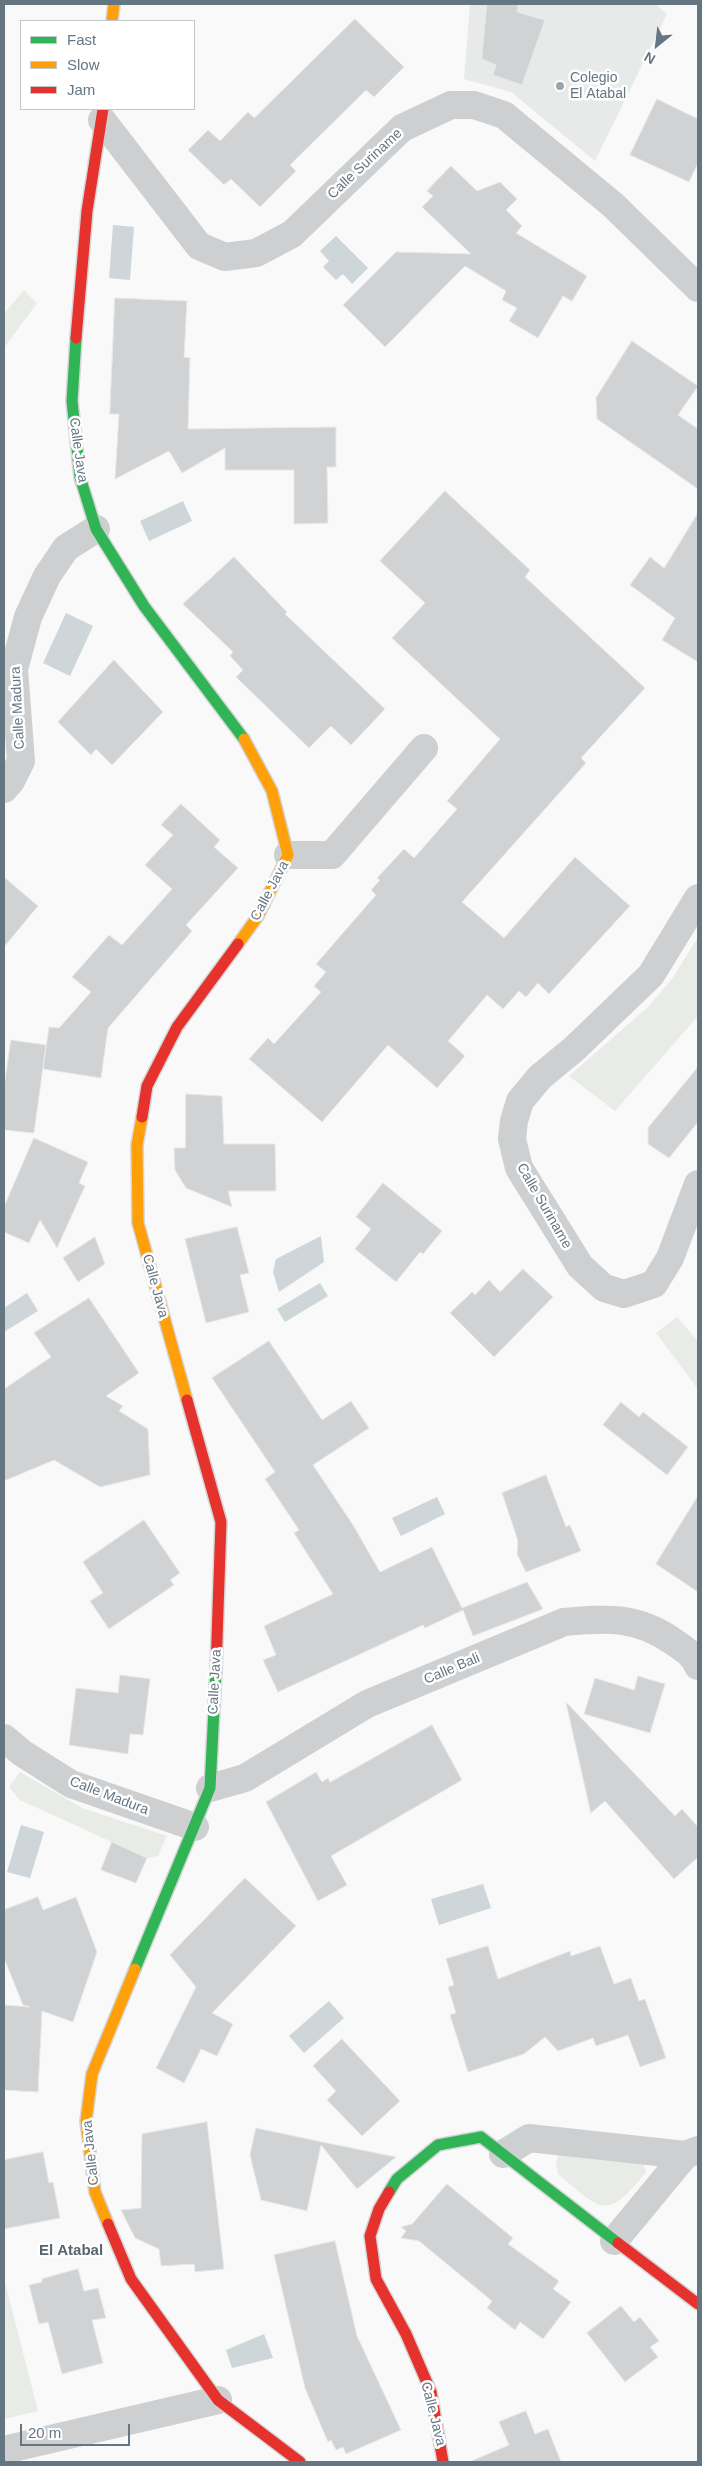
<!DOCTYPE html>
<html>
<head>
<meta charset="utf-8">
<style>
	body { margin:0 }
	#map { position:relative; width:702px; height:2466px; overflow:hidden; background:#f9f9f9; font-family:Helvetica,sans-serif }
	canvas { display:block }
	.frame { position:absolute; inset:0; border:5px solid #657683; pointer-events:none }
	.legend { position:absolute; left:20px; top:20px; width:175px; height:90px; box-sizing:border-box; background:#fff; border:1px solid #c1c8cd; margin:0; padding:6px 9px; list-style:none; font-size:15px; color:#657683 }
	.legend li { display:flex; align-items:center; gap:10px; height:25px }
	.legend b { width:25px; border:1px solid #c1c8cd }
	.north { position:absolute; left:632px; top:20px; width:50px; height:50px; -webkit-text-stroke:4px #fff; paint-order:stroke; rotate:209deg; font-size:14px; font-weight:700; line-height:20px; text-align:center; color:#657683 }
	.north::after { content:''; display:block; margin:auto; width:18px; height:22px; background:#657683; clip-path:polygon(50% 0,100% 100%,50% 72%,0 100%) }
	.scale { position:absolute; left:20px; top:2424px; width:110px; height:22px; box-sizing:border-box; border:2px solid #657683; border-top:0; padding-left:6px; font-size:15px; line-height:18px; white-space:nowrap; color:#657683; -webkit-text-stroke:4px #fff; paint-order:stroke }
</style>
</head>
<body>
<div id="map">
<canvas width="702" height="2466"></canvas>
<div class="frame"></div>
<ul class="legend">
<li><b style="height:6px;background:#30b455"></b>Fast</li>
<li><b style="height:6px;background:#ff9f0a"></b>Slow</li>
<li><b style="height:6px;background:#e5322d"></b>Jam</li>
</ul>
<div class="north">N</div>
<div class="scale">20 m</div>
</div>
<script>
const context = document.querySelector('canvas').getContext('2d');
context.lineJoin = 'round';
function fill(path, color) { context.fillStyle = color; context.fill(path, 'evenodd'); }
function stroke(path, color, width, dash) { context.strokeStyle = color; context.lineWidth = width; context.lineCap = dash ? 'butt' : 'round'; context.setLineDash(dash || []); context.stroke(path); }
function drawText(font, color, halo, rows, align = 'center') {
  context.font = font + ' Helvetica,sans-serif'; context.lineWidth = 5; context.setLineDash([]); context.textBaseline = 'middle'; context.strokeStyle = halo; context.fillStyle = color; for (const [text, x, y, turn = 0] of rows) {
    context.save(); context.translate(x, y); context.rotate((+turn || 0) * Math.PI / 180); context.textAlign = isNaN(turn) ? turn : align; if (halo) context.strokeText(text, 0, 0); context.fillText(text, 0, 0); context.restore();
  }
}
fill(new Path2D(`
	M470 4H656L667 14 595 161 511 92 464 79Z`), '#e8e9e9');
fill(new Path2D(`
	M24 290 37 303 4 348V314Z
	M698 937V1016L615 1111 569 1076 649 1006 674 976Z
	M677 1317 698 1341V1389L656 1333Z
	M20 1772 82 1808 167 1836 158 1856 147 1858 20 1800 9 1787Z
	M561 2151 643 2162 646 2172C606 2222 602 2211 558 2174L556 2162Z
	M4 2278 38 2411 4 2419Z`), '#e8ebe6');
fill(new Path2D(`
	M113 225 134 227 130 280 109 278Z
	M336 236 368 268 352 284 343 274 336 280 323 267 329 261 320 251Z
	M183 501 192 521 149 541 140 521Z
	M66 613 93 626 70 676 43 663Z
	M321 1236 324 1262 279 1292 273 1272 276 1259Z
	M320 1283 328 1296 285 1322 277 1309Z
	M27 1293 38 1311 4 1332V1308Z
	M437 1497 445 1514 401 1536 392 1518Z
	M21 1825 44 1832 30 1878 7 1872Z
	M483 1884 491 1908 439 1925 431 1899Z
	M329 2001 344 2018 304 2053 289 2036Z
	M264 2334 273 2358 232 2368 226 2350Z`), '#ced6d9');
const building = new Path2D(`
	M487 4H518L517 12 545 20 522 85 493 75 496 65 482 59Z
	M355 19 404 67 374 97 366 90 290 165 296 171 260 207 231 179 224 185 188 150 208 130 220 141 248 112 254 118Z
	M657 99 698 119V163L689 182 630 155Z
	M451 166 477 191 500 182 517 199 506 210 522 226 516 233 587 276 572 301 563 296 538 338 509 321 517 308 502 300 506 291 465 266 385 347 343 305 396 252 471 254 422 207 433 196 427 191Z
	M115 298 187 301 184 357 190 358 188 429 336 427V467H327L328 523 294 524V470H225V448L182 473 169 451 115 479 119 414H110Z
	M632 341 698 386 678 415 698 429V489L597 419 596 398Z
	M445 491 530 570 525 577 645 688 581 758 586 763 462 902 504 938 575 857 630 906 549 994 538 983 526 997 519 991 503 1009 487 995 448 1041 465 1056 437 1088 388 1045 322 1122 249 1059 268 1038 274 1044 321 992 314 986 326 972 316 964 376 895 371 890 380 880 377 878 404 849 414 858 457 809 447 801 500 739 392 638 425 603 380 561Z
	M698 513V662L662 640 675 618 630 585 650 557 664 568Z
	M234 557 287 612 285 614 385 709 351 745 331 726 309 748 236 677 243 670 230 656 233 652 183 604Z
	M114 660 163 712 112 765 96 749 91 755 58 722Z
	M181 804 220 840 214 847 238 868 186 925 192 931 108 1028 101 1078 43 1069 49 1027 59 1028 91 992 72 977 109 935 122 945 172 889 145 865 173 835 161 825Z
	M4 877 38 906 4 947Z
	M11 1040 46 1045 34 1133 4 1130V1088Z
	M698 1067V1122L669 1158 648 1144V1128Z
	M186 1094 222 1096 224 1144H275L276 1191H228L232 1207 186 1188 175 1170 174 1148H185Z
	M34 1138 88 1162 79 1183 85 1186 57 1248 40 1220 29 1243 4 1232V1207Z
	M383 1183 442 1231 423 1254 420 1252 396 1282 355 1249 371 1229 356 1217Z
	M237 1227 249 1273 240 1275 249 1312 206 1323 185 1239Z
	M95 1237 105 1264 78 1282 63 1258Z
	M523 1269 553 1297 494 1357 450 1313 472 1292 475 1295 489 1280 500 1292Z
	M89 1298 139 1373 106 1396 123 1406 119 1411 148 1429 150 1475 100 1487 54 1460 4 1481V1389L51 1357 34 1333Z
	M269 1341 322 1420 351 1401 369 1428 313 1465 353 1525 380 1572 432 1547 462 1608 527 1582 543 1609 473 1636 463 1610 425 1628 423 1625 278 1692 263 1660 276 1655 264 1626 333 1594 294 1533 299 1530 265 1479 275 1472 212 1378Z
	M621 1402 639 1417 643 1412 688 1447 667 1475 603 1425Z
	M546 1475 566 1527 570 1525 581 1551 526 1572 517 1554 518 1541 502 1493Z
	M698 1496V1592L656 1564Z
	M144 1520 180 1573 170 1580 174 1585 109 1629 90 1601 103 1593 83 1562Z
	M120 1675 150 1679 143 1735 130 1734 128 1754 69 1745 76 1688 118 1693Z
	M638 1676 665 1684 650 1733 584 1714 595 1678 634 1690Z
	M566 1702 675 1816 682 1809 698 1827V1857L674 1879 605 1801 591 1813Z
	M432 1725 462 1780 331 1856 347 1885 318 1901 266 1802 316 1772 322 1782 328 1778 330 1782Z
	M112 1842 147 1858 136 1883 101 1870Z
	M245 1878 296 1926 212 2013 233 2024 217 2056 201 2049 184 2083 156 2068 196 1987 170 1955Z
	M38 1897 43 1910 76 1897 97 1952 73 2022 42 2011 38 2092 4 2090V2005L30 2007 23 2005 4 1958V1910Z
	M488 1946 498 1979 570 1951 571 1956 600 1946 614 1984 631 1978 639 2001 645 1999 666 2058 640 2067 628 2035 596 2046 593 2038 558 2051 545 2037 524 2054 468 2072 450 2015 456 2013 448 1987 454 1985 446 1959Z
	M342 2039 400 2101 362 2136 327 2100 336 2091 313 2066Z
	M207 2122 224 2269 195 2272 194 2264 161 2266 159 2249 135 2238 121 2210 141 2208 142 2134Z
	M256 2128 322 2142 396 2157 357 2189 321 2145 307 2211 261 2200 250 2155Z
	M43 2152 49 2183 53 2182 60 2218 4 2229V2160Z
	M447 2184 513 2238 508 2244 559 2281 553 2289 571 2302 543 2339 520 2322 515 2330 487 2308 492 2301 419 2241 401 2238 406 2231 401 2227 412 2224Z
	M335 2241 357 2336 401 2430 346 2454 343 2447 336 2450 331 2440 328 2442 305 2388 274 2255Z
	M78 2269 84 2291 98 2288 106 2318 92 2320 103 2363 62 2374 48 2322 39 2324 29 2285 42 2282V2279Z
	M621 2306 634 2322 640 2317 659 2341 650 2347 658 2357 625 2382 587 2333Z
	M526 2411 535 2434 548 2429 561 2462H469L509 2445 499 2422Z`);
fill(building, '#d0d2d3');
stroke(building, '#e8e8e8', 1);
const fast = new Path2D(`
	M76 338 72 401 80 477 96 529 144 606 244 739
	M135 1969 210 1788 216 1669
	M389 2192 397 2179 438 2145 481 2137 618 2243`);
const slow = new Path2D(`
	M112 21 114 4
	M238 944 258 916 288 855 272 791 244 739
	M142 1117 137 1145 138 1223 187 1400
	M108 2224 95 2192 86 2121 92 2074 135 1969`);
const jam = new Path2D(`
	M76 338 87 211 103 109
	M142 1117 147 1086 177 1027 238 944
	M187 1400 221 1522 216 1669
	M389 2192 379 2209 370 2236 376 2279 406 2334 431 2392 443 2462
	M108 2224 131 2279 218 2400 300 2462
	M618 2243 698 2304`);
stroke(fast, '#d5d6d7', 14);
stroke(slow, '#d5d6d7', 14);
stroke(jam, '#d5d6d7', 14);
stroke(new Path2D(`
	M102 120 199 246 225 257 256 253 292 234 402 128 451 105H474L504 115 613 205 698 288
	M4 789 11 781 21 761 14 669 28 617 47 576 66 548 96 529
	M288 855H332L424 748
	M698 898 651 975 574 1049 540 1077 520 1101 514 1121 512 1139 519 1168 580 1266 604 1288 624 1294 654 1284 670 1258 698 1184
	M4 1738 22 1753 71 1784 195 1827
	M210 1788 245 1778 367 1704 564 1622C608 1618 637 1616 674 1642 685 1650 693 1654 698 1666
	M503 2154 529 2138 685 2155 698 2150
	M614 2241 685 2155
	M4 2450 218 2400`), '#cecfd0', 28);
stroke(fast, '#30b455', 11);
stroke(slow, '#ff9f0a', 11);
stroke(jam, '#e5322d', 11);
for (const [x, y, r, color] of [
	[560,86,5,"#99a4ac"]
]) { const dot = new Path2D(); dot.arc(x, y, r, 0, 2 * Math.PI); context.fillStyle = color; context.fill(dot); stroke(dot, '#fff', 2); }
drawText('14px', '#657683', '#fff', [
	["Colegio",570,78],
	["El Atabal",570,94]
], 'left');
drawText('14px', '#657683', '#fff', [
	["Calle Suriname",365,164,-43],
	["Calle Java",78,450,82],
	["Calle Madura",18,708,-93],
	["Calle Java",270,891,-62],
	["Calle Suriname",544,1206,60],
	["Calle Java",155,1286,75],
	["Calle Bali",452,1669,-23],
	["Calle Java",215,1682,-87],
	["Calle Madura",109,1796,21],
	["Calle Java",91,2153,-96],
	["Calle Java",433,2414,76]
]);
drawText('bold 15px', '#57646e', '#fff', [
	["El Atabal",71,2251]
]);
</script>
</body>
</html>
